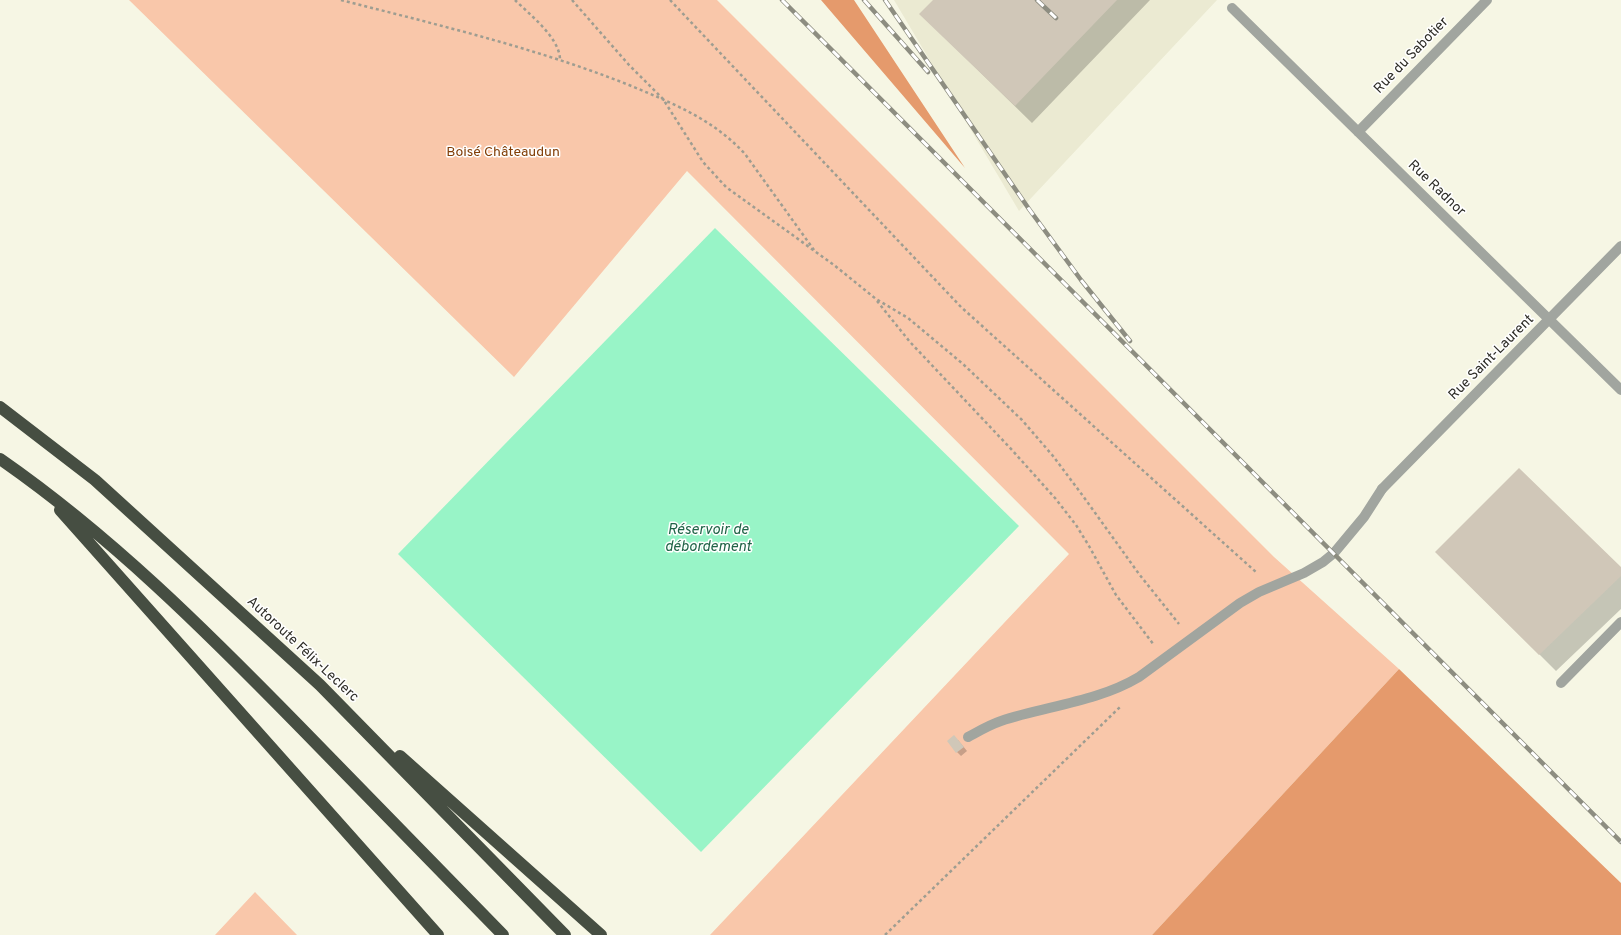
<!DOCTYPE html>
<html>
<head>
<meta charset="utf-8">
<style>
	body { margin:0 }
	canvas { display:block; background:#f6f6e4 }
</style>
</head>
<body>
<canvas width="1621" height="935"></canvas>
<script>
const context = document.querySelector('canvas').getContext('2d');
context.lineJoin = 'round';
function fill(path, color) { context.fillStyle = color; context.fill(path, 'evenodd'); }
function stroke(path, color, width, dash) { context.strokeStyle = color; context.lineWidth = width; context.lineCap = dash ? 'butt' : 'round'; context.setLineDash(dash || []); context.stroke(path); }
function drawText(font, color, halo, rows, align = 'center') {
  context.font = font + ' Overpass,sans-serif'; context.lineWidth = 3; context.setLineDash([]); context.textBaseline = 'middle'; context.strokeStyle = halo; context.fillStyle = color; for (const [text, x, y, turn = 0] of rows) {
    context.save(); context.translate(x, y); context.rotate((+turn || 0) * Math.PI / 180); context.textAlign = isNaN(turn) ? turn : align; if (halo) context.strokeText(text, 0, 0); context.fillText(text, 0, 0); context.restore();
  }
}
fill(new Path2D(`
	M894 0H1217L1019 211Z`), '#ebead2');
fill(new Path2D(`
	M129 0H717L1274 557 1399 669 1152 935H710L1069 554 687 171 514 377Z
	M255 892 297 935H215Z`), '#f9c7aa');
fill(new Path2D(`
	M821 0H854L965 168Z
	M1399 669 1621 883V935H1152Z`), '#e59a6c');
fill(new Path2D(`
	M715 228 1019 526 701 852 398 554Z`), '#98f4c7');
fill(new Path2D(`
	M935 0H1150L1032 123 938 31Z
	M1437 552 1621 568V609L1556 671Z
	M958 740 967 751 961 756 957 752Z`), '#0003');
fill(new Path2D(`
	M933 0H1117L1015 106 919 14Z
	M1519 468 1621 567V576L1539 655 1435 552Z
	M954 735 964 747 956 753 947 741Z`), '#d0c7b8');
stroke(new Path2D(`
	M341 0C438 25 536 48 629 85 672 103 713 119 745 154L814 250
	M515 0C530 15 559 37 560 59
	M572 0 629 65 663 99 703 162 726 187 834 265 876 299 908 318 963 364 1022 420 1053 456 1083 496 1139 574 1179 624
	M670 0 961 307 1257 573
	M877 301 910 342 1012 450 1055 498 1076 525 1089 546 1116 595 1154 645
	M885 935 1120 707`), '#9e9d91', 2.5, [3, 3]);
stroke(new Path2D(`
	M968 737C979 731 989 725 1001 721 1046 706 1097 702 1139 677L1240 603 1259 592 1304 573 1323 562 1334 553 1364 517 1382 489`), '#a1a59f', 10);
stroke(new Path2D(`
	M1232 8 1621 390
	M1358 132 1487 0
	M1382 489 1621 246
	M1561 683 1621 622`), '#a1a59f', 10);
stroke(new Path2D(`
	M0 407 95 480 320 685 565 935
	M0 459C111 536 206 631 301 728 368 797 435 866 503 935
	M60 510 438 935
	M400 756 601 935`), '#464e42', 12);
const rail = new Path2D(`
	M782 0 1621 842
	M864 0 928 72
	M885 0 1029 209 1081 280 1130 341
	M1037 0 1056 18`);
stroke(rail, '#8d8d81', 4.5);
stroke(rail, '#fff', 3, [9]);
drawText('14px', '#2e2d27', '#fff', [
	["Rue du Sabotier",1412,56,-46],
	["Rue Radnor",1436,189,44],
	["Rue Saint-Laurent",1492,358,-45],
	["Autoroute Félix-Leclerc",302,650,43]
]);
drawText('14px', '#813d06', '#fff', [
	["Boisé Châteaudun",503,153]
]);
drawText('italic 15px', '#1f6447', '#fff', [
	["Réservoir de",708,531],
	["débordement",708,548]
]);
</script>
</body>
</html>
